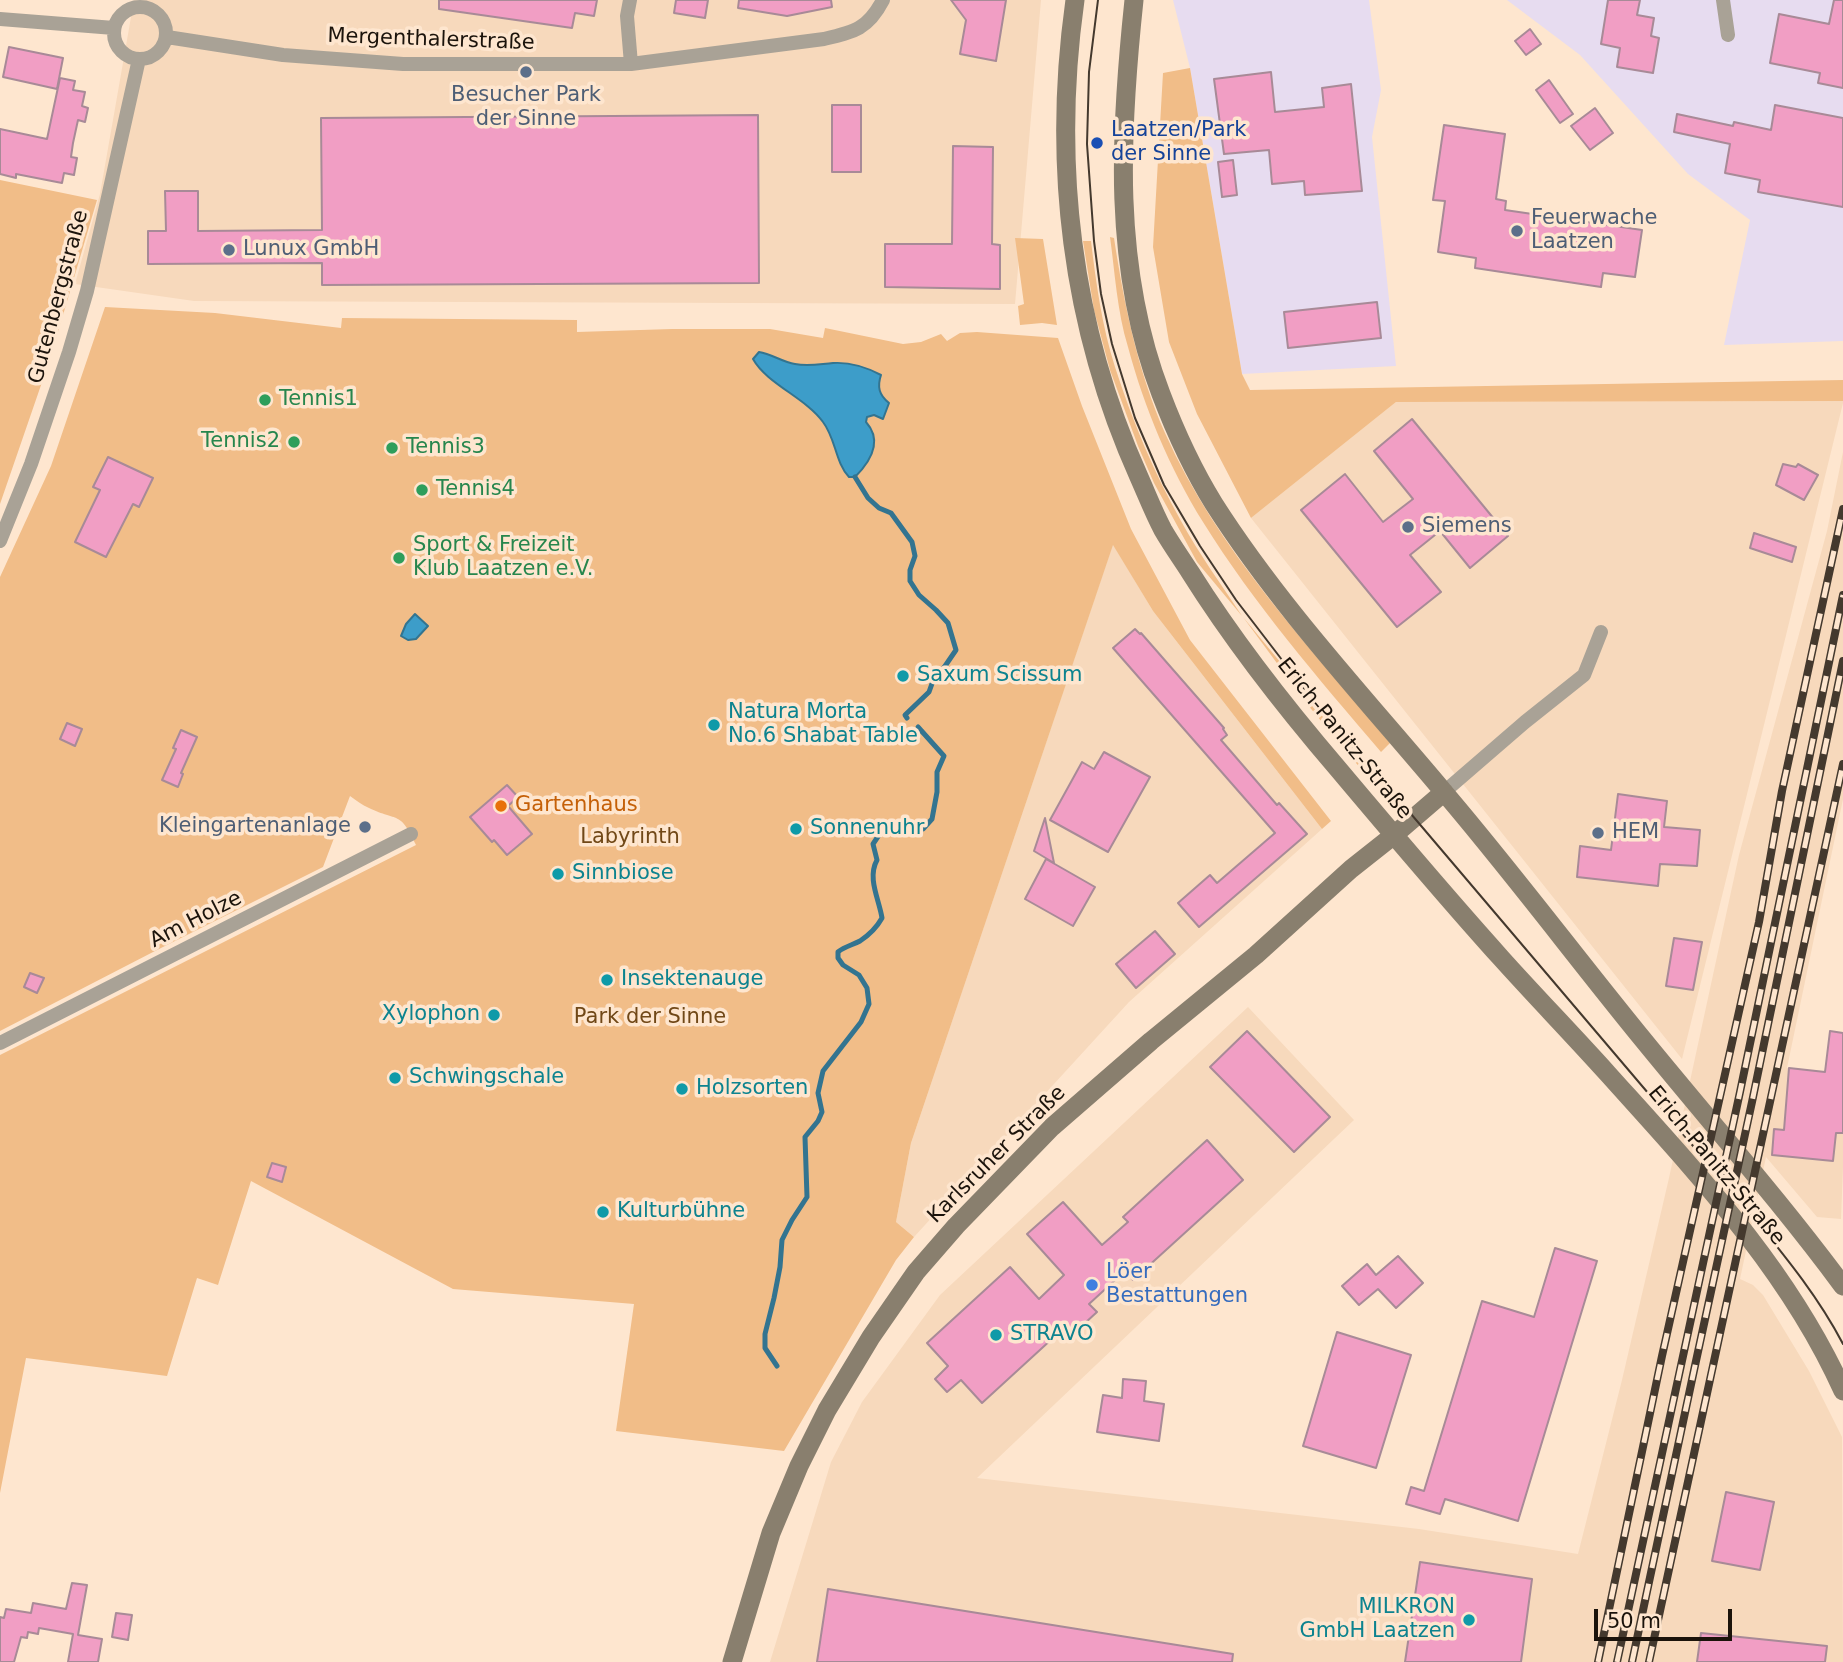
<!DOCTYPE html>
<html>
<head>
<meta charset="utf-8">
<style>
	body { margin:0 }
	#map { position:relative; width:1843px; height:1662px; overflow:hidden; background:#fee6cf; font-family:"DejaVu Sans",sans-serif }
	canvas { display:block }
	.scale { position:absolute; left:1594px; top:1609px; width:138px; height:32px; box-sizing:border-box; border:4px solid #1b130b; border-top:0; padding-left:9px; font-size:21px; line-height:24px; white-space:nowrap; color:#1b130b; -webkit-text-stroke:5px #fee6cf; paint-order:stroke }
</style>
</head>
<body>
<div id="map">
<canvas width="1843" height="1662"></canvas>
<div class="scale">50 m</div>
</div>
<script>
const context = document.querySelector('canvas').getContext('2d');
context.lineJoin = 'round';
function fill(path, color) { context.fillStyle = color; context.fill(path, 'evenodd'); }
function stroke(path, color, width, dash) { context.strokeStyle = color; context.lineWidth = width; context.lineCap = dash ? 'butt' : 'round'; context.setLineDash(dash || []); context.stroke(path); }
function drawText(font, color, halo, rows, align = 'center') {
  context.font = font + ' "DejaVu Sans",sans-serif'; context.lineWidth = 7; context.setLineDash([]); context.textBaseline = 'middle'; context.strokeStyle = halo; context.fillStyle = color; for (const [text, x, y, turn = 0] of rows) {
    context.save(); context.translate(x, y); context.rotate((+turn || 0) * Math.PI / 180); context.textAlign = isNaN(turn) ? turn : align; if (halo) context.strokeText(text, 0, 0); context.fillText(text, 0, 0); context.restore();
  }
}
fill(new Path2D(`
	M134 0H1041L1015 304 194 301 75 284 100 194Z
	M1843 401V403L1682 1059 1251 518 1396 402Z
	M1843 452V799L1787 1068 1836 1073 1843 1058V1167L1841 1219 1817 1217 1766 1157 1740 1279 1753 1285 1763 1295 1809 1371 1842 1437 1843 1662H770L831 1462 862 1402 940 1295 1248 1007 1354 1120 977 1478 1419 1529 1578 1554 1622 1380 1669 1178 1739 855 1827 531Z
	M1113 544 1153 611 1322 829 1129 1002 914 1237 896 1222 911 1143Z`), '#f7d9bc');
fill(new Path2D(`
	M1173 0H1369L1381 90 1372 137 1396 366 1242 374 1190 68Z
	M1507 0H1843V341L1724 345 1750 220 1688 174 1580 55Z`), '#e7dcf0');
fill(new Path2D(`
	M1190 68 1242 374 1250 390 1843 380V401L1396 402 1251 518 1197 414 1169 342 1153 247 1163 73Z
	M0 180 97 200 50 359 0 504Z
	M1110 237 1114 238C1124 304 1138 372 1165 433 1217 550 1309 646 1390 743L1381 752C1318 678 1254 604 1203 522 1170 469 1144 407 1128 347 1117 311 1115 273 1110 237Z
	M1015 238 1043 239 1057 325 1042 323 1020 325 1018 306 1024 304Z
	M1083 241H1091C1096 283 1102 326 1115 367 1132 420 1154 473 1181 521 1199 554 1221 584 1242 616L1197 562 1154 483 1138 446 1110 370 1094 310Z
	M105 307 215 313 341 328 342 318 577 320V332L672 329H770L823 338 825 328 903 344 921 342 941 334 947 341 960 333 977 332 1058 338 1082 406 1131 529 1190 640 1331 821 1322 829 1153 611 1113 545 911 1143 896 1222 914 1237 896 1260 784 1451 616 1431 634 1304 453 1289 251 1181 218 1285 197 1278 167 1376 26 1358 0 1493V1055L416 845C400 810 398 822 369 808 362 805 356 800 350 796L323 867 155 951 0 1031V577L51 466Z
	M1243 617 1365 765 1361 769 1307 704Z`), '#f1bd88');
const water = new Path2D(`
	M759 352C772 354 782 362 795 364 808 367 820 364 833 363 850 362 866 367 881 375 877 387 879 395 889 403L883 419 874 415 867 417 866 422C883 441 870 462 855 477H849C835 462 836 439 823 422 806 398 767 384 753 359Z
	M415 614 428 626 416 639 408 640 401 636 406 624Z`);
fill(water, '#3d9dc9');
stroke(water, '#337490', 2);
stroke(new Path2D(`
	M855 477 868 498 879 508 891 513 912 542 915 556 910 570V581L919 595 936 610 948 623 956 650 943 669 934 678 929 692 905 715 907 718
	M777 1366 765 1348V1334L774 1298 780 1267 782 1240 792 1220 807 1197 805 1137 818 1121 822 1112 818 1093 823 1071 861 1022 869 1004 867 988 859 975 843 965 838 958V952C845 946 853 945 860 941 869 935 877 927 882 918 879 899 867 878 877 860L873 844 881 832 895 824 914 829H923L932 819 937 792V772L944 756 918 727`), '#337490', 5);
const building = new Path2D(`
	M439 0H597L594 16 575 13 572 28 439 9Z
	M676 0H708L705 18 674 13Z
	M739 0H831L832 7 787 16 738 8Z
	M951 0H1006L996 61 960 54 966 20Z
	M1608 0H1640L1637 15 1654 18 1651 36 1659 38 1653 73 1617 67 1620 48 1601 44Z
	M1834 0H1843V88L1818 83 1820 73 1770 63 1779 14 1829 24Z
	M1530 29 1541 44 1526 55 1515 41Z
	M9 47 63 58 57 89 3 77Z
	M1271 72 1275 112 1324 107 1322 88 1351 84 1362 191 1305 195 1304 181 1272 184 1269 150 1224 154 1214 79Z
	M60 78 75 81 73 90 85 92 82 106 88 108 85 122 78 120 73 143 71 157 77 158 74 175 64 173 62 183 16 174V178L0 174V129L47 139Z
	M1549 80 1573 114 1560 123 1536 90Z
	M832 105H861V172H832Z
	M1775 105 1843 118V207L1758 192 1760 180 1725 173 1730 144 1674 132 1677 114 1733 126 1734 122 1771 130Z
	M1595 108 1613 133 1590 150 1571 126Z
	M758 115 759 283 322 285V263L148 264V231H166L165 191H198V231L322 230 321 118Z
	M1444 125 1505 134 1496 199 1506 201 1505 210 1642 230 1635 277 1603 273 1601 287 1475 268 1476 258 1438 252 1445 201 1433 200Z
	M953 146 993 147 992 244 1000 245V289L885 287V244H952Z
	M1233 160 1237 195 1222 197 1218 162Z
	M1377 302 1381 338 1288 348 1284 312Z
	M1412 419 1508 536 1470 568 1440 531 1410 555 1441 592 1397 627 1301 510 1345 474 1383 522 1413 499 1374 451Z
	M108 457 153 478 139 507 133 504 106 557 75 542 100 490 93 487Z
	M1783 464 1796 467 1798 464 1818 475 1804 500 1776 485Z
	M1754 533 1796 547 1792 562 1750 548Z
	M1135 629 1140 634 1141 633 1224 728 1223 729 1227 735 1221 740 1277 805 1279 803 1307 834 1199 927 1178 903 1210 875 1217 883 1275 833 1113 648Z
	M67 723 82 729 75 746 60 739Z
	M181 730 197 737 181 773 183 774 178 787 162 780 176 749 173 748Z
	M1104 752 1150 777 1108 852 1050 820 1082 762 1094 769Z
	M507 785 518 797 508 806 532 834 507 855 494 840 492 842 470 817Z
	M1618 794 1667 801 1664 827 1700 830 1697 866 1660 864 1658 886 1577 877 1580 846 1611 850Z
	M1045 818 1054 863 1034 851Z
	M1046 859 1095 887 1073 926 1025 899Z
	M1155 931 1175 954 1136 988 1116 964Z
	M1674 938 1702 942 1693 990 1666 986Z
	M30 973 44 978 37 993 24 987Z
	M1247 1031 1330 1117 1294 1152 1210 1067Z
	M1830 1031 1843 1033V1133H1836L1833 1161 1772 1155 1774 1129 1784 1130 1789 1068 1825 1072Z
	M1207 1140 1243 1180 1133 1280 1125 1271 1089 1304 1097 1312 1072 1335 1065 1327 982 1403 961 1380 947 1392 935 1379 948 1366 927 1343 1010 1267 1039 1299 1064 1275 1027 1234 1063 1202 1102 1245 1128 1222 1123 1217Z
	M272 1163 286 1167 282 1182 267 1177Z
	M1555 1248 1597 1261 1518 1521 1445 1499 1440 1514 1406 1504 1411 1487 1424 1491 1482 1301 1534 1317Z
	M1398 1256 1423 1283 1396 1308 1378 1289 1359 1305 1342 1286 1367 1264 1376 1275Z
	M1337 1332 1411 1355 1376 1468 1303 1446Z
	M1123 1379 1146 1381 1144 1401 1164 1404 1159 1441 1097 1432 1103 1395 1122 1398Z
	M1726 1492 1774 1502 1760 1570 1712 1561Z
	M1420 1562 1532 1579 1521 1662H1405Z
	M72 1583 87 1585 78 1635 102 1639 98 1662H68L73 1634 39 1628 38 1634 28 1632 27 1638 21 1637 14 1662H0V1617L4 1618 6 1609 31 1613 33 1603 66 1609Z
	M828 1589 1233 1654 1232 1662H817Z
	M116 1613 132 1615 128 1640 112 1637Z
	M1701 1633 1827 1646 1825 1662H1697Z`);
fill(building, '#f19ec4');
stroke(building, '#a88a97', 2);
stroke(new Path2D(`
	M1723 0 1728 35
	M114 33a26 26 0 1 1 52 0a26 26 0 1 1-52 0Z
	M0 19 114 28
	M167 37 283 55 403 64H631L627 16 630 0
	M631 64 824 39C854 32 868 29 883 0
	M0 541 31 464 69 352 87 291 139 59
	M1444 792 1525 722 1584 675 1601 632
	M0 1043 411 834`), '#a9a296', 14);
stroke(new Path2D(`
	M1075 0C1052 163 1071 326 1139 477 1147 495 1154 513 1163 530 1171 544 1181 558 1190 572 1234 642 1285 707 1339 770 1392 833 1446 897 1501 958 1536 997 1573 1035 1608 1074 1696 1172 1789 1270 1843 1391
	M1134 0C1120 132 1112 267 1161 394 1175 431 1193 470 1214 504 1279 606 1365 698 1443 791 1513 873 1577 959 1645 1042 1711 1123 1781 1202 1843 1286
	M732 1662 771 1533 799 1466 827 1410 871 1337 916 1272 956 1226 1052 1127 1151 1041 1256 955 1351 869 1394 835 1444 792`), '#897f6e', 19);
stroke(new Path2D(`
	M1098 0 1089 72 1087 144 1094 241 1101 294 1112 344 1135 418 1164 485 1200 546 1236 600 1319 708 1383 781 1750 1213C1784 1255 1818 1296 1843 1344`), '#44392e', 2);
const rail = new Path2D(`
	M1598 1662 1662 1356 1759 922 1782 791 1843 509
	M1617 1662 1740 1092 1843 595
	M1632 1662 1696 1361 1752 1102 1843 661
	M1649 1662 1843 764`);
stroke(rail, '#44392e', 8);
stroke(rail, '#fee6cf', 5, [16]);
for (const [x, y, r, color] of [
	[526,72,7,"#5c6f8a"],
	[1097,143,7,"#1a4fb4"],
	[1517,231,7,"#5c6f8a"],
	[229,250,7,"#5c6f8a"],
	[265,400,7,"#2e9e5b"],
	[294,442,7,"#2e9e5b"],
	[392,448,7,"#2e9e5b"],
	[422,490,7,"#2e9e5b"],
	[1408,527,7,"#5c6f8a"],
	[399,558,7,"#2e9e5b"],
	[903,676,7,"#0f9aa8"],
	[714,725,7,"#0f9aa8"],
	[501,806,7,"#e8710a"],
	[365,827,7,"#5c6f8a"],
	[796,829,7,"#0f9aa8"],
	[1598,833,7,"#5c6f8a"],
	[558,874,7,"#0f9aa8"],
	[607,980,7,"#0f9aa8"],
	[494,1015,7,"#0f9aa8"],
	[395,1078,7,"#0f9aa8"],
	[682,1089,7,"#0f9aa8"],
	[603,1212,7,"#0f9aa8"],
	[1092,1285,7,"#3f7fe0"],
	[996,1335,7,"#0f9aa8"],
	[1469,1620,7,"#0f9aa8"]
]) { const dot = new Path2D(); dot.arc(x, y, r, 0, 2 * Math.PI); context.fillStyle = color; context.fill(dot); stroke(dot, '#fee6cf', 2.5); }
drawText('21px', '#1b130b', '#fee6cf', [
	["Mergenthalerstraße",431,40,2],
	["Gutenbergstraße",59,297,-75],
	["Erich-Panitz-Straße",1344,739,51],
	["Am Holze",196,920,-27],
	["Karlsruher Straße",997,1155,-45],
	["Erich-Panitz-Straße",1716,1166,50]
]);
drawText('21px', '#4e5e75', '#fee6cf', [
	["Besucher Park",526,96,"center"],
	["der Sinne",526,120,"center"],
	["Feuerwache",1531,219],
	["Laatzen",1531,243],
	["Lunux GmbH",243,250],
	["Siemens",1422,527],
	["Kleingartenanlage",351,827,"right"],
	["HEM",1612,833]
], 'left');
drawText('21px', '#164399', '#fee6cf', [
	["Laatzen/Park",1111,131],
	["der Sinne",1111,155]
], 'left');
drawText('21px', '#27864d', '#fee6cf', [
	["Tennis1",279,400],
	["Tennis2",280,442,"right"],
	["Tennis3",406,448],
	["Tennis4",436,490],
	["Sport & Freizeit",413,546],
	["Klub Laatzen e.V.",413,570]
], 'left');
drawText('21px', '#0d838f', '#fee6cf', [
	["Saxum Scissum",917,676],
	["Natura Morta",728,713],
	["No.6 Shabat Table",728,737],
	["Sonnenuhr",810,829],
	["Sinnbiose",572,874],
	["Insektenauge",621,980],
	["Xylophon",480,1015,"right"],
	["Schwingschale",409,1078],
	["Holzsorten",696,1089],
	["Kulturbühne",617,1212],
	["STRAVO",1010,1335],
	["MILKRON",1455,1608,"right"],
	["GmbH Laatzen",1455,1632,"right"]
], 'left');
drawText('21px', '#c56008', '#fee6cf', [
	["Gartenhaus",515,806]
], 'left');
drawText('21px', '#714817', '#fee6cf', [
	["Labyrinth",630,838],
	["Park der Sinne",650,1018]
]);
drawText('21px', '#366cbe', '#fee6cf', [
	["Löer",1106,1273],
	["Bestattungen",1106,1297]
], 'left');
</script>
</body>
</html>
